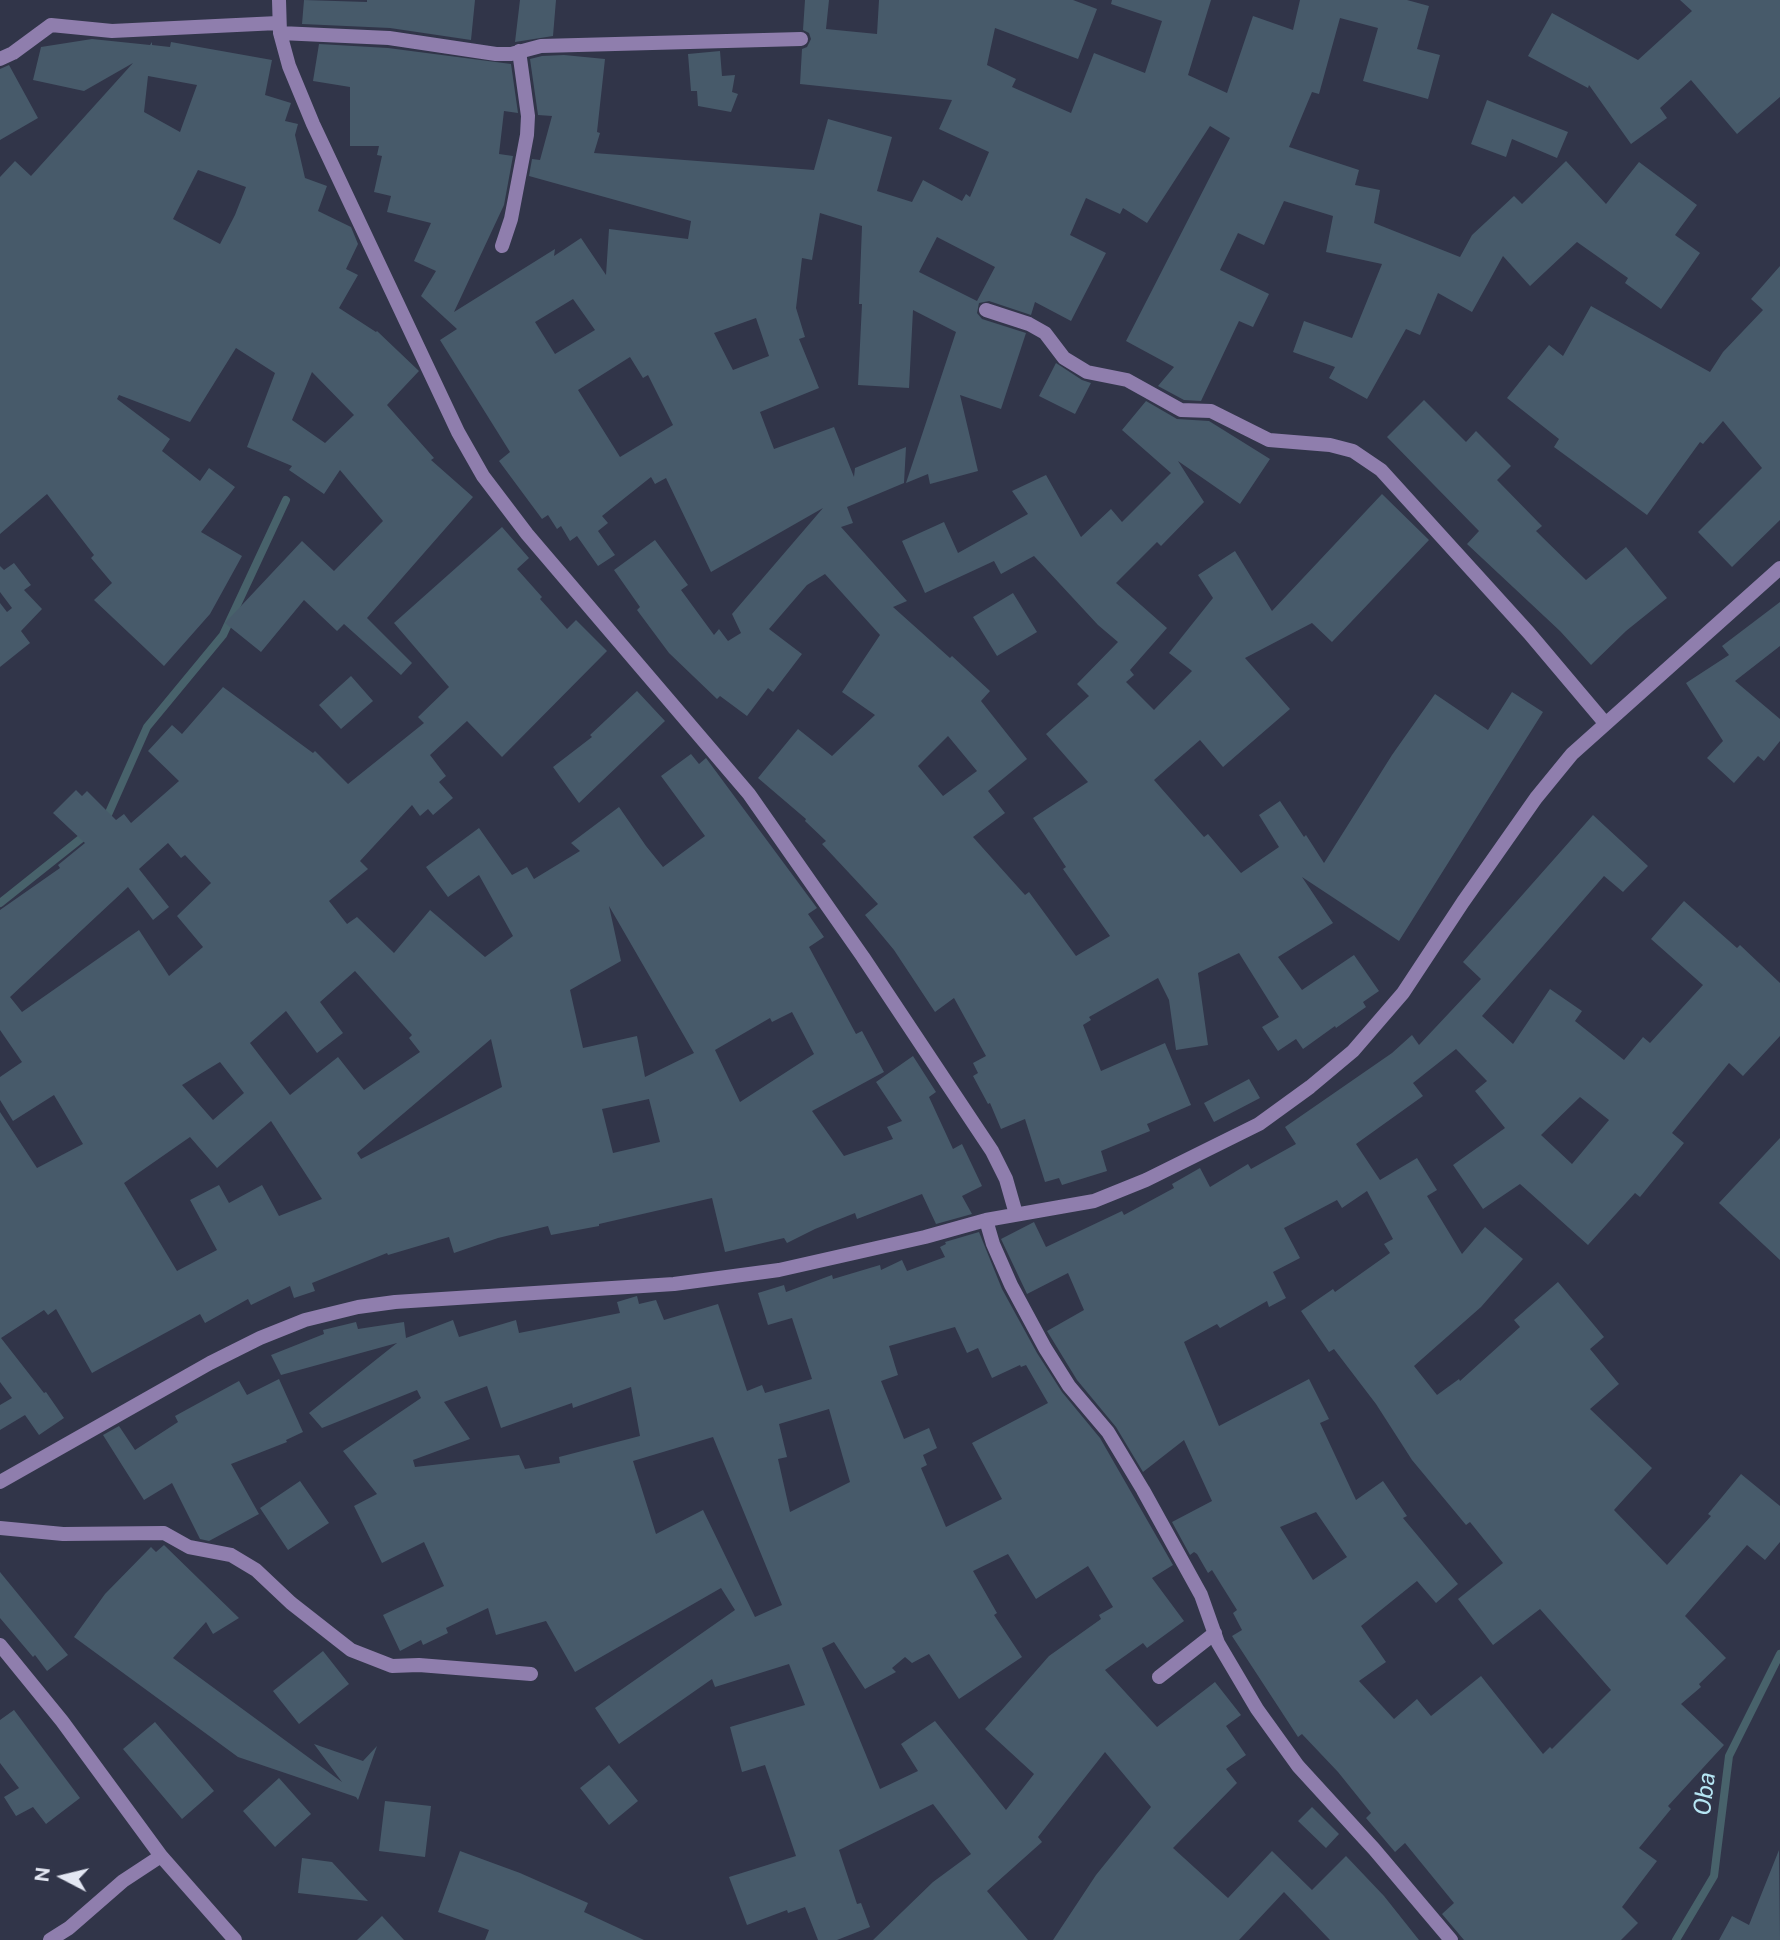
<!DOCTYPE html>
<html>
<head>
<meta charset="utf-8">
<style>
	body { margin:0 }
	#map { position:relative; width:1780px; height:1940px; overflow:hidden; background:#313549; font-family:"Public Sans",sans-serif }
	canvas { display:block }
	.north { position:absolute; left:28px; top:1842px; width:70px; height:70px; -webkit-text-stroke:5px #313549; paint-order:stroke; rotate:277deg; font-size:19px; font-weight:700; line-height:28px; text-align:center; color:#e3e7f3 }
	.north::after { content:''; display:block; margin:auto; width:24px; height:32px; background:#e3e7f3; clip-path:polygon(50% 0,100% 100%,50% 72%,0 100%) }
</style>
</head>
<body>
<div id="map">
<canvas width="1780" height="1940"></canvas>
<div class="north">N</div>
</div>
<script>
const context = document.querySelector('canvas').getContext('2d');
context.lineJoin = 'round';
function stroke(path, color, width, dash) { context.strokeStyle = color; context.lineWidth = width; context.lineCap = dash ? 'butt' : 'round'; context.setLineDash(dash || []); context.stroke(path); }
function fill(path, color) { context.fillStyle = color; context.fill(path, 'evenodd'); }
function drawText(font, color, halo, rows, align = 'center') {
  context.font = font + ' "Public Sans",sans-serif'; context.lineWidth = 7; context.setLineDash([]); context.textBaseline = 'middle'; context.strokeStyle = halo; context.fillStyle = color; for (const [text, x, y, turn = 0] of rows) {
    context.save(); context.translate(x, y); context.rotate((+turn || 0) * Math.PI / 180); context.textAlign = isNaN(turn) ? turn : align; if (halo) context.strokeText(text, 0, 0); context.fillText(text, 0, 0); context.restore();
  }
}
stroke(new Path2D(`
	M103 820 107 817 147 727 223 635 286 500
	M0 903 88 833
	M1676 1940 1714 1876 1729 1756 1780 1654`), '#48626b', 8);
fill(new Path2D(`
	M304 0 367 2V0H475L471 40 390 28 302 24Z
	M520 0H556L553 36 515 42Z
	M805 0H829L826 29 877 34 879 0H1073L1097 9 1078 59 995 28 987 65 1016 79 1012 87 1071 113 1094 53 1145 73 1162 21 1111 4 1112 0H1211L1188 75 1227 93 1253 16 1293 30 1300 0H1407L1429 6 1417 49 1440 55 1428 99 1363 81 1378 28 1340 18 1319 94 1312 92 1289 147 1359 170 1355 185 1380 190 1374 223 1460 257 1472 235 1514 196 1522 204 1566 161 1606 204 1639 162 1697 205 1675 235 1700 253 1661 309 1625 283 1628 278 1577 242 1530 286 1503 256 1472 312 1438 293 1420 335 1406 329 1367 399 1329 378 1335 367 1293 352 1304 321 1352 338 1382 264 1326 252 1333 216 1284 201 1264 245 1238 233 1220 270 1269 294 1253 327 1239 321 1201 401 1184 400 1158 386 1174 367 1126 341 1230 138 1210 126 1147 223 1123 208 1120 214 1086 198 1070 235 1106 253 1071 321 1035 302 1031 315 989 301 979 303 977 313 982 319 1026 333 1001 409 960 395 978 471 930 484 928 474 906 483 956 332 913 310 909 388 858 385 862 304H859L862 226 820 213 812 260 802 258 796 308 805 337 799 339 819 388 760 412 774 449 834 427 854 477 855 468 906 447 904 483 847 507 853 523 841 527 907 601 893 607 950 658 952 656 990 691 981 701 1027 759 988 791 1005 813 973 837 1025 895 1029 892 1076 956 1110 936 1063 869 1066 867 1033 818 1088 782 1046 734 1089 696 1077 684 1118 642 1098 625 1034 556 1001 574 994 561 925 593 902 541 944 522 958 553 1028 514 1012 491 1046 475 1081 537 1111 509 1122 522 1171 473 1122 430 1146 401 1177 419 1209 421 1270 459 1240 504 1178 461 1204 502 1161 546 1157 542 1116 583 1167 628 1130 670 1134 675 1126 682 1154 710 1192 671 1169 653 1213 598 1198 575 1235 551 1272 611 1382 494 1429 540 1332 642 1312 623 1245 658 1290 709 1223 767 1200 740 1154 780 1204 837 1208 834 1241 873 1279 847 1259 815 1280 801 1304 837 1306 835 1324 863 1392 755 1435 694 1488 730 1512 692 1543 712 1399 941 1302 877 1333 923 1278 957 1302 990 1354 955 1379 991 1363 1002 1366 1007 1336 1028 1335 1026 1303 1049 1296 1039 1278 1051 1262 1027 1279 1017 1239 953 1198 973 1208 1045 1176 1050 1169 1000 1158 978 1089 1017 1091 1020 1083 1025 1101 1071 1165 1043 1191 1105 1147 1124 1150 1131 1101 1151 1107 1171 1062 1185 1059 1178 1045 1182 1025 1119 1001 1129 990 1103 988 1104 973 1076 978 1073 973 1063 986 1056 954 998 935 1012 894 950 865 915 878 904 822 844 826 841 805 821 806 819 758 778 798 729 832 756 875 715 842 692 880 635 825 574 807 585 769 629 802 654 773 692 768 688 747 716 720 696 717 699 669 653 637 610 640 607 614 570 655 540 688 585 681 590 714 635 719 629 728 641 741 633 732 614 823 508 711 572 666 478 655 484 651 477 602 516 608 523 598 531 615 555 598 566 577 536 570 541 561 526 557 529 548 515 542 519 499 461 510 452 440 340 457 329 421 296 436 271 414 261 431 223 387 212 391 196 374 192 382 156 377 155 379 146H350V87L313 81 319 44 388 48 511 64 518 113 504 111 499 154 513 156 504 205 454 312 555 249 554 256 581 238 606 275 609 229 688 239 691 221 529 176 532 159 540 160 552 116 538 115 530 59 542 56 564 55 605 59 597 132 600 133 594 153 814 170 828 119 892 137 877 191 912 202 923 180 962 201 966 194 970 197 989 152 939 129 952 100 800 84 802 49 807 47 811 39 809 33 803 30ZM937 237 995 267 977 301 919 272ZM573 299 595 330 555 354 535 322ZM756 318 769 356 733 370 714 333ZM630 357 643 378 648 375 673 425 620 457 578 390ZM948 736 977 771 943 796 918 766Z
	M1680 0H1780V97L1737 134 1691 80 1660 108 1667 118 1631 144 1589 85 1588 88 1528 56 1552 13 1638 60 1692 11Z
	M92 39 150 45 152 42V45L170 47 171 42 272 60 265 95 291 103 285 121 298 124 295 135 305 178 327 186 318 211 351 227 358 244 346 269 358 275 339 308 376 332 377 331 419 371 387 405 434 458 431 460 473 497 367 618 412 663 401 675 344 624 337 631 304 600 261 652 225 623 302 541 334 571 383 521 340 470 324 494 289 470 292 466 247 447 275 373 236 348 190 422 119 395 117 399 170 439 162 451 200 481 209 468 235 487 201 532 242 556 210 614 164 666 94 600 112 583 91 558 94 555 47 494 0 534V177L15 161 31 176 133 63 84 91 33 80 41 47ZM148 76 197 85 180 132 144 112ZM198 170 246 187 235 215 220 244 173 219ZM312 372 354 415 325 443 292 420Z
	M720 51 722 76 735 75 732 92 738 94 731 112 698 106 697 91H691L688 54Z
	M9 65 38 118 0 140V69Z
	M1487 100 1568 132 1557 158 1512 139 1506 157 1471 144Z
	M1780 266V520L1732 567 1698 532 1762 468 1723 421 1703 444 1700 442 1647 515 1554 447 1559 439 1507 398 1549 345 1563 356 1591 306 1710 372 1723 352 1763 310 1751 299Z
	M1056 363 1082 380 1091 383 1075 414 1039 396Z
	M1424 400 1466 442 1476 431 1511 466 1497 480 1542 526 1536 531 1586 580 1626 547 1667 598 1626 631 1591 665 1560 631 1467 544 1479 531 1387 437Z
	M502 527 529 558 517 569 542 597 540 599 567 629 576 620 607 651 502 757 467 721 430 755 446 776 439 782 453 798 433 815 428 809 420 816 412 805 360 861 368 869 329 901 347 924 357 917 394 953 430 910 485 957 513 936 479 875 448 897 426 867 479 828 512 875 527 867 534 879 580 851 571 843 619 807 646 846 663 867 705 836 661 776 691 754 699 764 706 758 817 908 808 914 824 937 809 947 856 1034 862 1031 884 1072 812 1111 844 1156 893 1139 887 1127 902 1121 876 1082 913 1056 936 1092 929 1097 953 1149 962 1144 982 1186 962 1196 972 1214 936 1224 922 1194 857 1219 855 1213 815 1229 787 1243 784 1238 725 1252 712 1198 599 1224V1226L551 1235 548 1226 498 1238 454 1253 449 1237 388 1255 387 1253 312 1283 315 1291 294 1298 290 1286 251 1305 248 1299 205 1323 200 1314 92 1373 56 1309 48 1315 44 1310 1 1338 44 1393 46 1392 64 1418 39 1435 25 1415 0 1430V1405L12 1398 0 1382V1112L37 1168 83 1144 54 1095 13 1121 0 1100V1077L22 1062 0 1030V910L60 868 58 865 85 843 53 813 76 790 82 796 87 791 116 820 124 814 131 823 179 781 148 751 172 725 182 734 223 687 313 753 315 751 348 784 424 723 418 717 449 687 394 623ZM168 843 181 858 185 855 211 883 177 916 203 947 169 976 139 930 22 1012 10 997 128 887 153 920 169 907 139 869ZM609 906 694 1053 645 1077 637 1036 583 1048 570 990 621 961ZM355 971 412 1035 409 1038 420 1052 364 1090 338 1057 290 1095 250 1043 286 1011 317 1053 343 1033 320 1002ZM792 1012 814 1054 740 1102 715 1050 770 1018 772 1022ZM491 1039 502 1087 361 1159 357 1153ZM220 1062 244 1093 213 1120 182 1085ZM649 1099 660 1142 613 1153 602 1109ZM271 1121 322 1199 279 1216 262 1185 229 1203 219 1185 190 1200 217 1250 177 1271 124 1183 190 1137 217 1168Z
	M14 563 31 585 24 590 42 609 21 631 30 643 0 667V603L7 612 12 608 0 592V566L4 570Z
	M1013 593 1037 632 997 656 973 617Z
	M1780 602V646L1735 681 1780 719V741L1764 761 1758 756 1734 783 1707 758 1723 741 1686 683 1729 655 1722 646Z
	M351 676 373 701 341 729 319 705Z
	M637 691 665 721 579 803 553 767 592 737 590 735Z
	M1593 815 1648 866 1623 892 1604 876 1482 1016 1513 1044 1550 989 1582 1011 1575 1021 1624 1060 1643 1037 1650 1043 1703 985 1651 939 1684 901 1737 948 1740 945 1780 983V1036L1743 1076 1729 1063 1672 1133 1684 1143 1640 1197 1635 1193 1588 1245 1520 1184 1483 1209 1453 1165 1505 1128 1475 1091 1487 1081 1456 1049 1413 1083 1423 1096 1356 1144 1380 1180 1417 1158 1437 1190 1427 1196 1462 1254 1485 1227 1523 1259 1481 1307 1414 1366 1437 1395 1459 1379 1460 1381 1520 1327 1514 1320 1558 1282 1604 1337 1590 1349 1619 1384 1590 1409 1652 1468 1614 1510 1667 1565 1711 1516 1708 1514 1741 1474 1780 1506V1542L1765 1560 1747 1545 1685 1616 1726 1658 1699 1684 1701 1687 1681 1704 1724 1745 1668 1806 1671 1809 1639 1848 1657 1861 1622 1907 1638 1923 1621 1940H1464L1442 1914 1454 1903 1405 1843 1395 1852 1366 1818 1371 1813 1338 1772 1302 1734 1298 1737 1232 1636 1242 1630 1233 1613 1237 1610 1212 1570 1208 1573 1197 1554 1194 1552 1190 1555 1172 1522 1212 1501 1184 1440 1143 1472 1116 1427 1077 1380 1047 1331 1084 1310 1068 1273 1027 1294 1001 1239 1034 1222 1046 1247 1122 1211 1124 1215 1174 1188 1172 1184 1200 1168 1210 1187 1248 1164 1251 1169 1296 1144 1285 1127 1392 1053 1412 1035 1419 1045 1481 979 1463 962ZM1580 1097 1609 1120 1572 1164 1541 1135ZM1367 1191 1393 1239 1384 1244 1390 1253 1335 1292 1333 1289 1301 1311 1329 1352 1334 1349 1376 1404 1412 1460 1466 1525 1470 1522 1503 1563 1458 1599 1493 1645 1540 1609 1611 1690 1552 1749 1550 1747 1543 1754 1481 1676 1431 1716 1417 1699 1394 1719 1359 1681 1386 1662 1361 1626 1417 1581 1436 1603 1458 1584 1403 1518 1407 1516 1383 1481 1356 1500 1320 1423 1329 1419 1309 1379 1219 1426 1184 1342 1217 1324 1220 1328 1267 1301 1269 1307 1286 1298 1273 1272 1300 1258 1284 1228 1337 1200 1342 1208ZM1316 1512 1347 1557 1313 1580 1280 1527Z
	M1249 1079 1260 1098 1214 1122 1204 1103Z
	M1780 1138V1260L1719 1203Z
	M979 1232 1002 1289 1037 1353 1062 1392 1100 1438 1173 1565 1152 1578 1184 1621 1147 1648 1143 1643 1105 1670 1157 1727 1215 1682 1241 1715 1226 1726 1246 1755 1226 1769 1237 1783 1173 1848 1228 1898 1272 1851 1312 1890 1346 1856 1384 1896 1419 1940H1330L1284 1892 1239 1940H1053L1096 1875 1151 1807 1105 1752 1038 1837 1042 1842 987 1891 1028 1940H873L933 1882 971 1854 933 1804 839 1850 857 1904 861 1903 870 1927 837 1940H818L805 1907 788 1913 787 1910 747 1925 729 1877 796 1856 765 1765 742 1772 730 1727 805 1705 789 1664 715 1687 712 1679 619 1744 595 1708 735 1610 721 1588 575 1672 546 1621 496 1635 488 1608 446 1628 448 1633 423 1645 421 1640 400 1651 383 1615 444 1586 424 1542 382 1563 354 1506 377 1494 343 1451 421 1398 417 1390 322 1428 309 1413 397 1343 281 1375 271 1355 324 1334 323 1330 356 1322 358 1329 404 1322 406 1338 453 1320 459 1337 516 1320 519 1333 620 1313 617 1302 637 1296 639 1304 656 1300 664 1320 718 1304 747 1391 762 1385 765 1393 812 1379 792 1318 768 1325 758 1293 784 1285 786 1292 832 1275 833 1279 880 1265 881 1270 902 1260 907 1271 945 1257 940 1247 946 1244 945 1242ZM955 1327 967 1353 978 1348 992 1378 1020 1365 1021 1367 1026 1365 1048 1403 972 1443 1002 1499 946 1527 921 1468 927 1465 923 1455 937 1448 929 1428 904 1439 881 1381 898 1375 889 1346ZM487 1386 501 1428 572 1403 573 1408 631 1387 640 1436 559 1457 560 1463 525 1469 519 1455 415 1467 413 1460 470 1439 444 1402ZM829 1409 850 1482 790 1512 778 1459 787 1457 779 1424ZM713 1437 782 1605 755 1617 703 1510 656 1534 633 1461ZM1008 1554 1036 1599 1088 1566 1113 1607 1099 1615 1101 1619 1049 1656 985 1729 1034 1774 1006 1810 935 1721 901 1744 918 1771 880 1789 822 1648 834 1642 865 1689 896 1672 892 1668 905 1657 912 1663 929 1654 959 1699 1022 1657 994 1615 997 1613 973 1571Z
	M279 1379 303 1432 286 1440 287 1442 231 1464 259 1514 209 1541 200 1539 172 1483 144 1500 103 1435 119 1426 135 1450 178 1422 175 1416 239 1381 247 1395Z
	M300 1481 329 1523 288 1550 260 1508Z
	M164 1545 239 1618 213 1634 206 1622 173 1658 342 1782 314 1744 363 1761 377 1746 358 1800 356 1797 238 1757 74 1637 105 1594 151 1547 156 1552Z
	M0 1572 68 1655 47 1671 35 1655 33 1657 0 1618Z
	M323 1651 349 1684 299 1724 273 1691Z
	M14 1710 80 1798 46 1824 33 1807 16 1816 4 1797 19 1788 0 1763V1720Z
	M155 1722 214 1791 182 1819 123 1749Z
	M609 1765 638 1801 609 1825 580 1788Z
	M279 1778 311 1814 275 1847 243 1811Z
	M385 1801 431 1806 425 1857 379 1851Z
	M1312 1807 1339 1834 1326 1848 1298 1821Z
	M1779 1850 1780 1940H1719L1732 1916 1749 1925Z
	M460 1851 520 1873 588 1903 584 1912 644 1940H485L489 1930 438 1912Z
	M302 1858 332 1862 368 1901 298 1893Z
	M382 1916 404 1940H357Z`), '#475a6a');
stroke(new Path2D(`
	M0 1645 62 1721 161 1856
	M50 1940 69 1928 123 1881 161 1856 235 1940`), '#8f7ead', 14);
stroke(new Path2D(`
	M279 0 280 33 289 66 313 124 458 432 483 476 527 534 749 794 863 957 992 1151 1006 1179 1016 1214
	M280 33 389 38 496 54H511L541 46 801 39
	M0 59 13 53 51 25 112 31 278 23
	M502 246 511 219 527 135 528 116 519 51
	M986 310 1029 324 1045 333 1064 358 1087 372 1127 380 1181 410 1211 411 1269 440 1330 445 1353 451 1381 470 1529 633 1605 723
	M986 1220 993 1244 1011 1285 1045 1348 1069 1386 1108 1432 1143 1490 1201 1595 1218 1643 1257 1709 1298 1766 1374 1849 1451 1940
	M0 1482 210 1363 260 1338 305 1320 358 1307 395 1302 674 1284 779 1270 925 1237 986 1220 1094 1201 1146 1180 1259 1124 1310 1087 1353 1051 1403 993 1463 902 1536 798 1572 754 1780 568
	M0 1528 63 1534 164 1533 189 1547 231 1555 256 1570 291 1603 351 1650 392 1666 419 1665 531 1674
	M1159 1677 1215 1633`), '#8f7ead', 14);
drawText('italic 24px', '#b6e6f4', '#313549', [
	["Oba",1705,1794,-83]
]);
</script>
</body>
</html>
